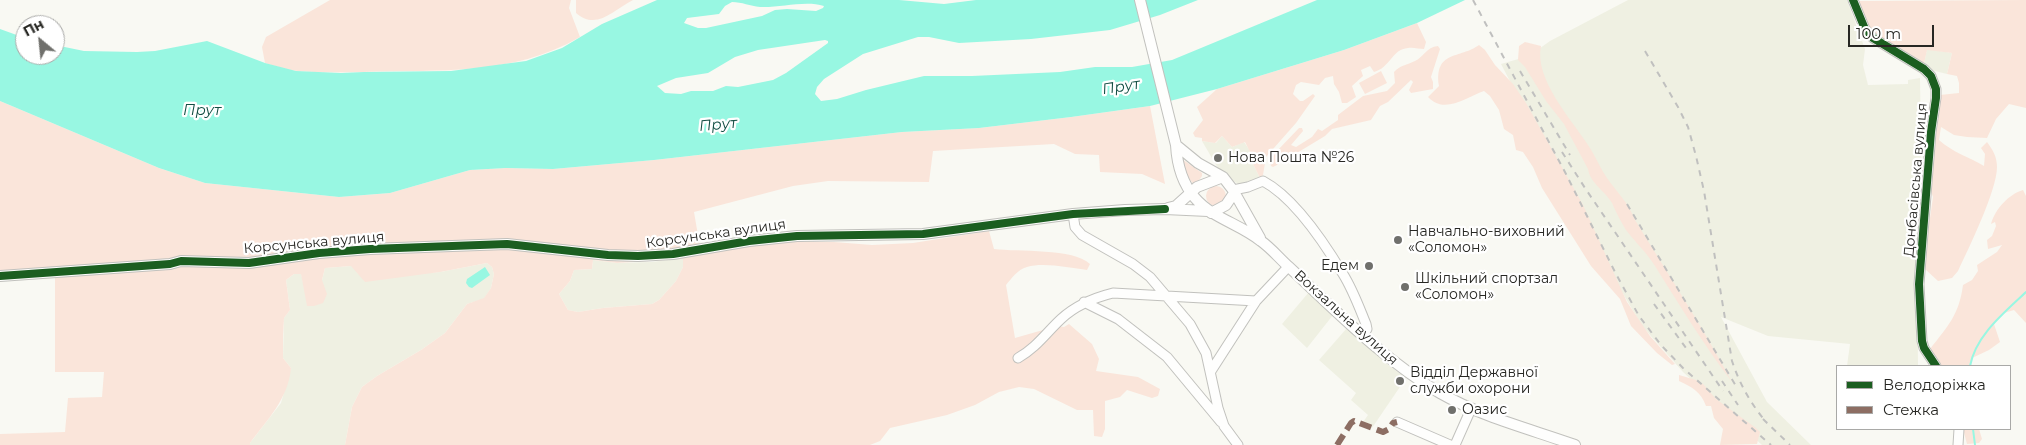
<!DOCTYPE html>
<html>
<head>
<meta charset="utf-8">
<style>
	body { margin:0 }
	#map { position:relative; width:2026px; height:445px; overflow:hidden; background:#f9f9f3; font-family:Montserrat,sans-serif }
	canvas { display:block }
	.legend { position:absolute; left:1836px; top:365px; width:175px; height:65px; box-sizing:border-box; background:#fff; border:1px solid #a9a9a7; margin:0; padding:6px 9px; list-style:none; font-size:15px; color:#272723 }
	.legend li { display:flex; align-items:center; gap:10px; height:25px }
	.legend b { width:25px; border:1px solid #a9a9a7 }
	.north { position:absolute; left:15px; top:15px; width:50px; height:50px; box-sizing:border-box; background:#fff; border:1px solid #a9a9a7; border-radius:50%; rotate:332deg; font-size:14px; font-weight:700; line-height:20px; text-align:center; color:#272723 }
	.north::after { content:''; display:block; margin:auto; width:18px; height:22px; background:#70706c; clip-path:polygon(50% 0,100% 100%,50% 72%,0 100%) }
	.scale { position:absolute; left:1848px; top:25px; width:86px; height:22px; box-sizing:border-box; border:2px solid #272723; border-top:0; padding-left:6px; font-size:15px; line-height:18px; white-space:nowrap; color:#272723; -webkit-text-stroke:4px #fff; paint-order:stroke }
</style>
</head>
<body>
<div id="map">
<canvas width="2026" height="445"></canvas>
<ul class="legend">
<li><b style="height:6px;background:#1b5e20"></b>Велодоріжка</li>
<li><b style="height:6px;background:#8d6e63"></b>Стежка</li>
</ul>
<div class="north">Пн</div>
<div class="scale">100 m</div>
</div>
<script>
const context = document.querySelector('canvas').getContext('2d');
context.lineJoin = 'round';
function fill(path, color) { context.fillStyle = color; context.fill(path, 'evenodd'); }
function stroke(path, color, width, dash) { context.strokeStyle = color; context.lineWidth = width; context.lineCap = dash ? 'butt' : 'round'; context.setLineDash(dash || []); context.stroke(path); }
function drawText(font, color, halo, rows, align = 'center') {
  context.font = font + ' Montserrat,sans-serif'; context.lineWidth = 4.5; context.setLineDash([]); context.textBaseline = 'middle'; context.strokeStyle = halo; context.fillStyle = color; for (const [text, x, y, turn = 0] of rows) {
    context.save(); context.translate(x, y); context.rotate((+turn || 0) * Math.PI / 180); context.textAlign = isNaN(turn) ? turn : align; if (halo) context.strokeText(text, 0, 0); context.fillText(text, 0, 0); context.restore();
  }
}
fill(new Path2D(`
	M1628 0H1847L1865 49 1863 65 1868 85 1908 84V80L1920 78 1921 145 1917 266 1918 366H1847L1850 344 1768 336 1721 317 1767 402 1811 445H1762L1683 372 1642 326 1602 258 1501 64 1529 56 1550 41Z
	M1927 49 1952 53 1947 74 1923 68Z
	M1222 136 1232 147 1244 142 1251 152 1248 154 1260 178 1240 185 1225 176 1216 165 1202 141 1216 143Z
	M683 258V267L676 281 659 300 652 304 603 308 578 312 568 310 559 294 570 281 574 270 592 269 593 260 617 263 652 262Z
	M487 263 492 267 494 274 491 288 484 299 467 304 445 333 421 350 377 376 362 387 352 407 345 445H250V443L281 403 291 368 283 358 284 318 290 310 286 280 294 274H301L303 282 322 280 325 268 351 266 407 275 440 272Z
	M1309 292 1333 315 1307 348 1282 324Z
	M1347 328 1387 364 1406 378 1372 428 1363 422 1368 415 1351 400 1356 393 1319 360Z`), '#eff0e2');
fill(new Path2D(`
	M330 0H571L569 8 580 37C511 77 438 69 363 72 341 72 320 73 298 71 287 70 275 66 265 63L262 47 266 37Z
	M576 0H633C613 10 597 31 576 13Z
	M2026 0V108L2009 104 1996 119 1987 138 1967 137 1954 135 1941 127 1939 140C1952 152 1969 157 1984 166L1985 154 1981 148 1987 142C1993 150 1997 157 1997 167 1997 190 1969 248 1958 271L1952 278 1938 281 1925 269 1926 227 1930 218 1933 197 1928 182 1940 95 1959 93V83L1957 76 1947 74 1952 53 1927 50 1923 68 1875 44 1859 10 1858 1Z
	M1417 23 1426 42 1424 49C1419 49 1413 47 1408 48 1392 49 1390 68 1374 72L1370 66 1361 70 1363 76 1352 86 1356 97 1347 103H1342L1339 92 1334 84 1333 76 1325 78 1319 85 1301 82 1296 85 1293 94 1300 101H1303L1313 94 1315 96 1296 123 1266 157 1263 175 1260 178 1248 154 1250 152 1245 142 1232 147 1222 136 1215 143 1202 141V138L1195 137 1193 133 1203 120 1197 107 1217 89 1344 50Z
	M1525 42 1541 46C1534 79 1571 119 1588 145 1595 155 1600 168 1607 178 1617 192 1629 204 1635 220 1668 274 1702 326 1732 382 1704 345 1680 306 1655 266 1647 253 1636 243 1626 230 1621 222 1616 212 1612 203 1605 191 1590 183 1588 169L1564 124 1546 101 1525 67 1518 60 1519 46Z
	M1479 45 1485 50 1495 65 1513 84 1526 103 1583 205 1627 302 1650 336 1675 364 1672 365 1657 353 1631 326 1620 299 1591 266 1542 188 1533 167 1523 152 1516 150 1513 135 1504 129 1499 110 1490 96 1484 91C1466 97 1445 115 1428 97L1439 86C1434 50 1460 59 1479 45Z
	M1438 46 1440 49 1431 77 1433 82V89L1411 93 1409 90 1413 82 1411 80 1388 102 1380 106 1371 120 1332 129 1325 136 1277 165 1273 167 1271 166 1270 162 1275 153 1299 128H1302L1303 131 1291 145 1296 147 1312 137 1318 129 1322 131 1338 120V115L1363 96 1387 91 1395 83 1394 72C1400 65 1407 65 1415 61 1424 57 1426 47 1438 46Z
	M1381 71 1387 83 1365 94 1359 83Z
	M0 101 159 168 205 183 339 197 390 193 470 170 506 168 553 169 654 160 902 132 979 128 1071 117 1150 106 1165 184 1142 174 1100 172 1099 155 1075 154 1054 144 933 151 929 182 828 181 793 186 694 212 701 253 778 241 834 242 872 245 913 243 989 231 994 249C1018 252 1074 248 1090 264L1087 270C1070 268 1044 262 1027 267 1017 270 1012 278 1006 285L1015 338 1057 326 1064 327 1069 324 1092 344 1099 359 1096 371 1138 377 1160 389 1158 396 1152 398 1127 390 1120 397 1105 401V429L1102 437 1094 436 1093 410H1077L1034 389 1019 387 999 392 975 405 947 415 890 428 880 441 870 445H345L352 407 362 387 377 376 421 350 445 333 467 304 484 298 491 288 494 274 492 267 487 263 440 272 365 282 351 266 325 268 322 280 327 294 323 303 314 306H307L301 274H294L286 280 290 310 284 318 283 337V358L291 368C288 399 268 419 250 443V445H0V434L65 432 68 398 102 397 104 372H55V277L0 281ZM683 259V267L676 281 659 300 652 304 603 308 578 312 568 310 559 294 570 281 574 270 592 269 593 260 617 263Z
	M1182 159 1202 173V176L1195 186 1187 176Z
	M1206 196a10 10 0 1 1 20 0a10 10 0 1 1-20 0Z
	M2023 190 2026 196V323L2014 310 2004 313 1994 324 2000 342 1989 350 1972 358 1971 366H1944L1935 363 1930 349C1948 326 1959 315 1963 285L1972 280 1978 271 1977 265 1997 252 2002 245 1988 249 1987 240 1992 236 1996 226 1995 222 1991 224C1995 209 2009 194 2023 190Z
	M1679 375 1696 380 1703 384 1716 399 1756 428 1760 432 1757 444 1720 445 1723 429 1714 418 1711 406H1706C1701 392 1692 387 1679 381Z
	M1963 429H1979L1982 439 1979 443 1967 444Z`), '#fae5da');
fill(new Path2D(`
	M657 0H899L944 4 976 0H1198L1160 15 1110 30 1031 39 959 43 929 37H918L863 54 824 79 817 87 815 94 821 101 837 99 866 90 924 76H972L1060 72 1095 67H1132L1172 60 1317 0H1465L1417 23 1344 50 1217 89 1150 106 1071 117 979 128 902 132 654 160 553 169 506 168 470 170 390 193 339 197 205 183 159 168 0 101V29L25 38V55H55V45L84 51 137 52 155 51 207 41 265 63 296 71 341 73 364 72 451 71 526 61 562 48 602 24ZM732 2C742 2 750 6 760 7 780 8 805 0 824 6L823 8 816 11 787 9 775 10 762 16 706 28H698L684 23 687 18 719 14 725 6ZM825 40 828 41V43L786 73 773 80 738 87 726 86 713 91H691L681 94 665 93 657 86 676 78 708 73 735 57 758 50Z
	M485 267 490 275 472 288 469 287 466 283 467 279Z`), '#98f7e2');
stroke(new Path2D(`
	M1970 366C1976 335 2004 313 2026 292
	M1973 429 1975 445`), '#98f7e2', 2);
const minor = new Path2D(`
	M1853 0 1865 29 1873 38 1924 69 1931 76 1936 89V98L1931 132 1919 284 1922 341 1924 348 1936 366
	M1233 190 1248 187 1263 181C1295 198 1325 244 1343 274 1353 290 1359 307 1366 324L1367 329 1363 335
	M1073 214 1075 227 1082 235 1133 264 1150 277 1190 324 1206 353 1218 408 1224 426 1238 445
	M1084 302 1118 319 1167 357 1221 422
	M1018 358C1036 348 1046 333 1061 319 1076 305 1093 298 1113 293L1256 301
	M1211 371 1256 301 1288 267
	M1397 422 1450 445
	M1455 445 1471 409
	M1958 445 1959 429`);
const major = new Path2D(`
	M1140 0 1176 145C1177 164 1182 183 1195 198 1212 218 1240 224 1261 241 1271 248 1279 258 1289 267 1336 311 1385 361 1440 393 1482 417 1530 429 1575 445
	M1176 145 1198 163 1223 177 1233 190 1260 238
	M1168 208 1176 206 1197 187 1223 177
	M1211 213 1226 205 1234 193
	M0 276 170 264 181 261 249 263 319 253 370 249 507 244 608 255 638 256 673 254 749 241 797 236 923 234 1073 214 1125 210 1165 209 1208 211`);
stroke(minor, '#c1c1bd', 11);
stroke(major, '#c1c1bd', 12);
stroke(minor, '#fefefd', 9);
stroke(major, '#fefefd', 10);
stroke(new Path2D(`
	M1473 0 1566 174 1616 274 1639 316 1661 345 1683 368 1771 445
	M1645 51 1678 107 1688 127 1696 156 1704 191 1732 361C1740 385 1751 404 1767 423
	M1520 71 1570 155
	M1562 152 1585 188 1723 391
	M1627 204 1736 386
	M1654 304 1686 348
	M1722 381 1738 405
	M1763 419 1790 445`), '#c0c0bf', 2, [6, 6]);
stroke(new Path2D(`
	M1337 445 1351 423 1354 421 1383 432 1389 429 1393 423 1397 422`), '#8d6e63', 6, [12, 6]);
stroke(new Path2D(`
	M1853 0 1865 29 1873 38 1924 69 1931 76 1936 89V98L1931 132 1919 284 1922 341 1924 348 1936 366
	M0 276 170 264 181 261 249 263 319 253 370 249 507 244 608 255 638 256 673 254 749 241 797 236 923 234 1073 214 1165 209`), '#1b5e20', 8);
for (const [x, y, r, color] of [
	[1218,158,5,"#70706c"],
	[1398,240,5,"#70706c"],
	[1369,266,5,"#70706c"],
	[1405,287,5,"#70706c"],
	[1400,381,5,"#70706c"],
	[1452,410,5,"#70706c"]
]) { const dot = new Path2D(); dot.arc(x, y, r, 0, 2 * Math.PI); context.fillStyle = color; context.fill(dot); stroke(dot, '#fff', 2); }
drawText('14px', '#272723', '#fff', [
	["Нова Пошта №26",1228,158],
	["Навчально-виховний",1408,232],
	["«Соломон»",1408,248],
	["Едем",1359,266,"right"],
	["Шкільний спортзал",1415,279],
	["«Соломон»",1415,295],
	["Відділ Державної",1410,373],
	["служби охорони",1410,389],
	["Оазис",1462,410]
], 'left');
drawText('14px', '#272723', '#fff', [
	["Донбасівська вулиця",1916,180,-85],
	["Корсунська вулиця",716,234,-8],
	["Корсунська вулиця",314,243,-5],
	["Вокзальна вулиця",1346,318,42]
]);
drawText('italic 15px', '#124e43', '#fff', [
	["Прут",1121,87,-9],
	["Прут",202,111],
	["Прут",718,125,-5]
]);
</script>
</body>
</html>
